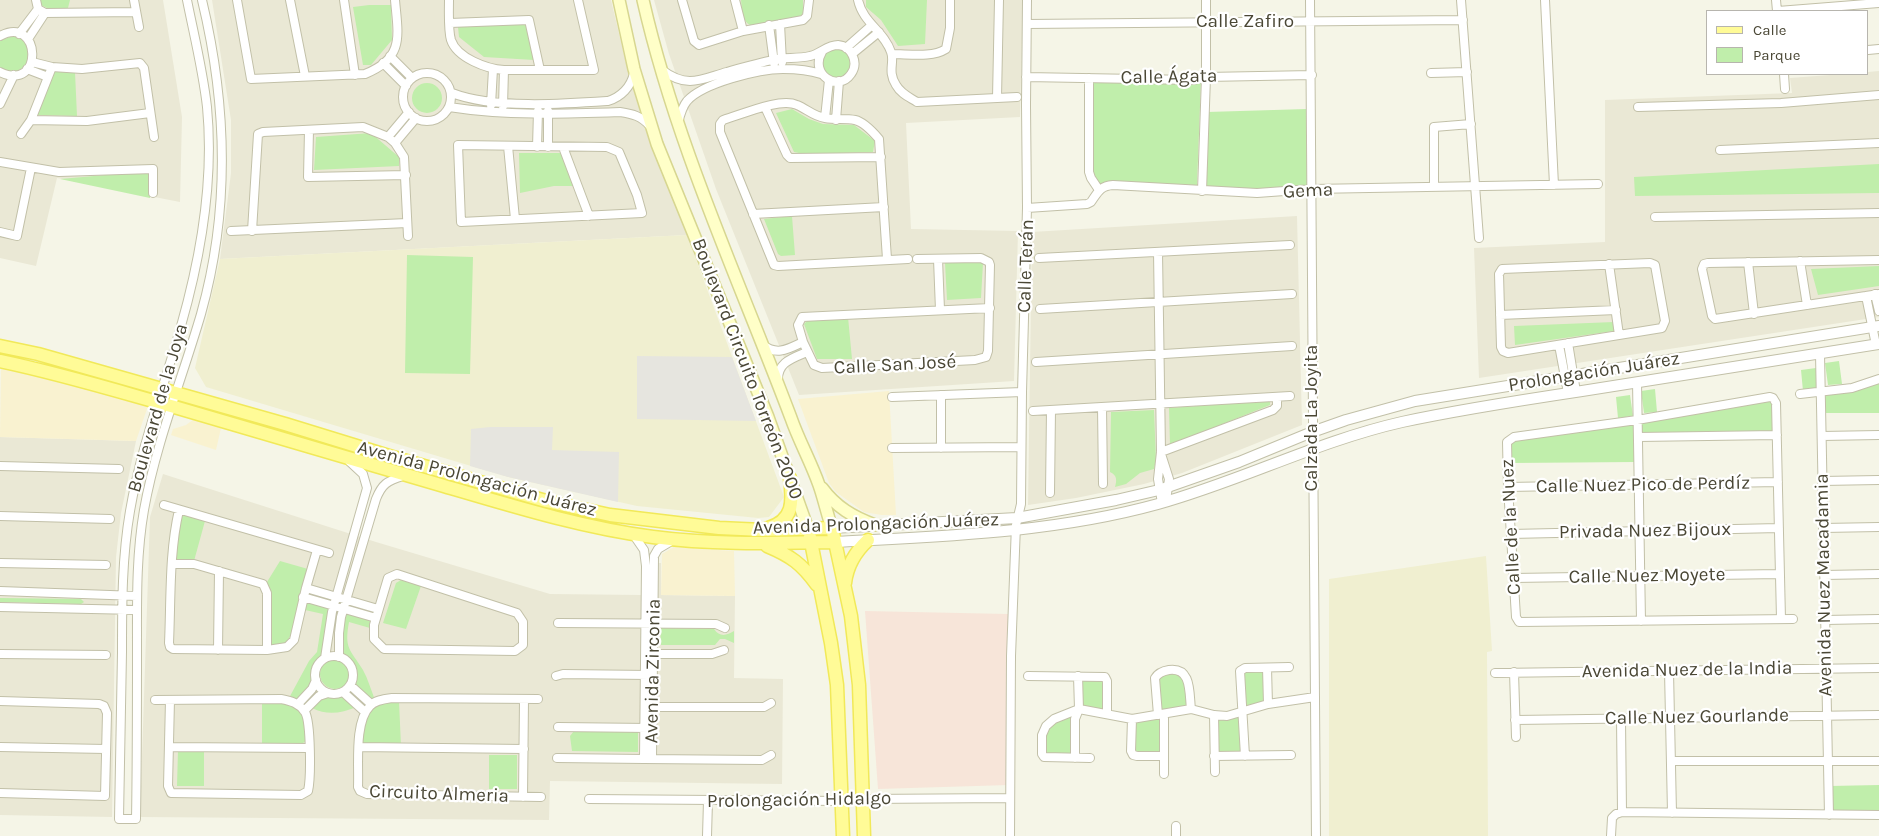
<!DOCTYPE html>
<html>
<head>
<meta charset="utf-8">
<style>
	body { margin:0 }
	#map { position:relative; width:1879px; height:836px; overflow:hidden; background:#f5f5e7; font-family:Karla,sans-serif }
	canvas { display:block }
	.legend { position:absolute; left:1706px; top:10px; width:162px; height:65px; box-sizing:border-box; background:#fff; border:1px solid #b7b5ae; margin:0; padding:6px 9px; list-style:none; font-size:15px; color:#4a4735 }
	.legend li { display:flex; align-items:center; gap:10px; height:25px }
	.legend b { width:25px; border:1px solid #b7b5ae }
</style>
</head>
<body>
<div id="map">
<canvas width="1879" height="836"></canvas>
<ul class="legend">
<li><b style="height:6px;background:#fffb97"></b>Calle</li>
<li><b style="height:14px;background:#c0eeab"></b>Parque</li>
</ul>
</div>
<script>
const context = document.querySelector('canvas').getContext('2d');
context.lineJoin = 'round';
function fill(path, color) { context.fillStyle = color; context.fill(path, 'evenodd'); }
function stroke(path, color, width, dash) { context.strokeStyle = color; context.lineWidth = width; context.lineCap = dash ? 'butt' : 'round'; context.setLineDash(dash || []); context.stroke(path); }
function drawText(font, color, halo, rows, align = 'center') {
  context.font = font + ' Karla,sans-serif'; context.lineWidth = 4.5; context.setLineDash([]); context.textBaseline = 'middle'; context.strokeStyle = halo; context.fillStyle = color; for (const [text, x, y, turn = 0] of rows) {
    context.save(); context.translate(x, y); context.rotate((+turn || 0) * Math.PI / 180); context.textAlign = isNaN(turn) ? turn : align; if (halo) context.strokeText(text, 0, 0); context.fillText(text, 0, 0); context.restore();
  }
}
fill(new Path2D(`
	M0 0H163L182 117 180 202 57 178 36 266 0 258Z
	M212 0H611L626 63 646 130 687 235 220 259 231 173V120Z
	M654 0H1023L1020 117 906 123 911 229 1018 231 1014 381 799 395 716 189 669 54Z
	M1879 71V317L1479 378 1474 248 1605 242V100L1792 93 1790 78 1843 74H1868V72Z
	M1297 216 1302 425 1182 473 1144 484 1076 498 1028 505 1032 232Z
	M0 437 136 441 121 513 116 557 112 817 0 815Z
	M163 474 376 542 550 594 641 595 642 563H661V595L735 596 734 678 783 679 782 784 550 781 549 820 140 817 150 517Z`), '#eae8d5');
fill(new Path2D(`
	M1 367 41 375 148 406 136 441 0 437Z
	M889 391 896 515H881L864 512 836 492 829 483 798 399Z
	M194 419 221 428 216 450 171 435 173 429 186 425Z
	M674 547 734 551 735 596 661 595 662 554Z`), '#f9f2d0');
fill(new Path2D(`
	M687 235 784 497 769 517 758 518 637 506 508 477 206 387 195 368 220 259Z
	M1486 556 1492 651 1487 652 1488 836H1329V665L1371 662 1329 665V579Z`), '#f0efd0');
fill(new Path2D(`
	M865 611 1008 614 1009 785 878 789Z`), '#f7e5d9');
fill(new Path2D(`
	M40 0H70L68 8H47L41 5Z
	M741 0H803V13L798 19 750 25C742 21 742 9 741 0Z
	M866 0H927L925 44 898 46 881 20 866 7Z
	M369 5H391L392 40 371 65H363L353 7Z
	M526 24 534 60 484 57 459 37 458 27Z
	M12 36C45 42 25 86 0 67V41Z
	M821 64a15 15 0 1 1 30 0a15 15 0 1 1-30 0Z
	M55 71 75 72 77 116 38 115V109Z
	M1091 81H1201L1197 185 1100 184 1094 177 1091 167Z
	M412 98a15 15 0 1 1 30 0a15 15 0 1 1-30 0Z
	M792 109 809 119 823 124 854 125 875 141 873 152 804 154 794 152 776 113Z
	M1307 109 1309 187 1256 192 1204 188 1207 112Z
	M371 133 399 157V166L314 170 316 137Z
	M519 153H561L574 186H554L520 193Z
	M1879 164V193L1635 196 1634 177Z
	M151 171 150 198 60 179Z
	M792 216 795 255 781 256 778 254 764 219Z
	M407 255 473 257 470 374 405 373Z
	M945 263H983L981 298 947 300Z
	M1879 266V286L1818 295 1811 269Z
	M848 317 852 359H817L804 324 808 320Z
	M1614 322V331L1515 345 1514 326Z
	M1839 361 1842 384 1828 385 1825 363Z
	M1816 368 1818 389 1803 391 1801 370Z
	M1879 382V413H1825V395Z
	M1655 389 1657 412 1644 413 1641 391Z
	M1630 395 1633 416 1618 418 1616 397Z
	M1769 399 1774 402 1776 434 1640 435 1639 422Z
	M1270 401V405L1170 445 1169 408Z
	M1154 410 1156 460 1154 469 1140 473 1126 484 1115 487C1117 480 1117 475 1110 472L1111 412Z
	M1635 424 1636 462 1511 463 1510 443 1515 439Z
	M181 513 205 521 194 561 174 560Z
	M280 561 308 569 292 633 286 643 271 646V592L267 582Z
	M401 580 421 586 406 629 383 623 396 583Z
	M0 598 81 599 84 602 81 604 0 602Z
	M307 601 332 607C331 618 328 648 324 656 318 668 311 662 314 681L297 702 289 698 309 661 317 652 323 614 305 610Z
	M345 611 373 619 370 628 349 622C344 649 350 649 363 670 368 679 371 690 375 700L371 702 354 684 355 676 353 667 341 651 340 639Z
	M660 628 714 629C720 638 727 635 734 631V643L725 639H720L715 645H661Z
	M320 674a15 15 0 1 1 30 0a15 15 0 1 1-30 0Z
	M1265 669 1267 703 1244 710 1243 670Z
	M1166 672 1184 675 1190 708 1159 714 1158 675Z
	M1079 677 1105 679 1106 712 1080 708Z
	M344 694 357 707C341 713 328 716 312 708L323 695 332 696Z
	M399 701 401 746 361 744C364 714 365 704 399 701Z
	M262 702C295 704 306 704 306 741L300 745 262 744Z
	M1075 713 1074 756 1044 755V730L1055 720Z
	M1242 714 1244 754 1215 755V717Z
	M1162 716V755L1134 754 1133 720Z
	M574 731 638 732V752L572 751 570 736Z
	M178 750 204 751V786H177Z
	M489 755H517V789H489Z
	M1879 785V812H1831L1830 786Z`), '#c0eeab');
fill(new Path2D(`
	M637 356 732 357 756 421 637 419Z
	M490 427H553L552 450 619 452 618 502 508 477 470 466 471 429Z`), '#e6e5df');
const minor = new Path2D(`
	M134 0 139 27
	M187 0C194 35 203 71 207 107 214 179 201 256 181 326 164 387 141 447 130 511 122 557 122 605 122 652 121 708 120 764 119 819H136C137 762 137 705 137 648 137 602 136 556 144 510 156 443 182 379 201 314 230 211 227 104 202 0
	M237 0 251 79 365 74C405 58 398 35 395 0
	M290 0 305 76
	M344 0 355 75
	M449 0C449 11 448 30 451 40 457 58 487 69 504 70H594L578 0
	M682 0 694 41 699 45 743 31 803 20 807 16 809 0
	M735 0 743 31
	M858 0C863 23 884 31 891 52 895 62 887 71 896 85 901 94 909 97 917 102L1017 97
	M1310 0 1316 836
	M1461 0 1479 238
	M1545 0 1554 185
	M1776 0 1777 11
	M38 9 45 13 136 12
	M1778 11 1879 3
	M450 23 529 20 540 70
	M780 24 782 62
	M1027 24 1463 20
	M769 25 774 63
	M19 34 38 9 36 0
	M0 36C41 14 45 93 0 72
	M28 39 45 13
	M846 48 872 25
	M1868 50 1879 49
	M852 54 879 32
	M892 54C909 54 932 58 946 49L950 28V0
	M390 56 412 78
	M32 62 52 67 82 69 140 63 144 68 154 137
	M383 63 406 86
	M27 69 48 77
	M662 70C670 76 680 81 690 81 702 81 715 75 727 72 742 67 757 64 772 60 784 57 797 59 810 56 820 54 827 45 838 45 852 46 859 63 851 74 838 93 809 74 822 52
	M403 97a24 24 0 1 1 48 0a24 24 0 1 1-48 0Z
	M1431 73 1467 72
	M1784 74 1785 89
	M1026 77 1194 80 1206 77 1312 75
	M1089 78V172L1091 178 1099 190
	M452 93C493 109 564 104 608 101 621 97 631 87 634 73
	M997 98 999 0
	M0 104 14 75
	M491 105 493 69
	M503 106 504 70
	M449 107C506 116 563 114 620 112 633 114 641 116 650 126
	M765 107 787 155 790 158 881 157
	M1638 107 1781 103 1879 95
	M825 118 829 80
	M31 120 87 121 150 113
	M836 120 839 81
	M678 123C680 115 682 107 687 101 703 83 759 69 783 69 796 69 809 70 821 74
	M309 130 308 177 406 175
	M21 134 31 120 52 67
	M388 137 409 112
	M395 143 416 118
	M458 145 607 147 619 152 637 195 642 213 461 222Z
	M508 146 515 219
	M537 147 538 111
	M548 147V111
	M563 147 589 216
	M1720 150 1879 143
	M0 162 59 172 153 169V193
	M1434 187V127L1471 124
	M1202 191 1206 77V0
	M1027 208 1087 204 1091 202C1098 192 1100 186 1113 185L1257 193 1312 189 1598 184
	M753 214 884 207
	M1655 217 1879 213
	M231 231 407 223
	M252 231 258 134 263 132 363 127 388 137 395 143 404 157 408 236
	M0 232 17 236 31 168
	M1158 252 1161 452 1158 479 1162 503
	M1039 258 1290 245
	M887 259 879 139C873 132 864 122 855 120 845 118 835 120 825 118 813 116 807 109 797 105 780 97 741 115 723 120L720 124V132L774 265 778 266 908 259
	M917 259 981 258 989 262 990 265 988 351 986 357 975 360 822 368 814 365 803 342 798 325 802 317 990 308
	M938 259 940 310
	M1879 260 1708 263 1704 264 1702 269 1712 316 1715 319 1879 294
	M1800 261 1807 305
	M1748 262 1754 314
	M1650 263 1655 265 1665 321 1662 328 1508 353 1503 351 1501 347 1499 274 1502 269Z
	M1609 264 1619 335
	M1875 294 1879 311
	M1866 296 1876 345
	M1040 309 1292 294
	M1500 315 1616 310
	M1568 343 1576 392
	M763 345C777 356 788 349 803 342
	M1559 345 1568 393
	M1820 354 1829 815
	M1036 362 1292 346
	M778 381C777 362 793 358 807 352
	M1637 382 1641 621
	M1800 394 1852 388 1879 379
	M892 397 1022 392
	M1102 407 1103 484
	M1033 411 1290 396
	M1822 436 1879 435
	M1638 437 1777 435
	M892 448 1021 447
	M941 448V395
	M1161 452 1273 410 1277 406V397
	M1161 454 1169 479 1166 501
	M0 466 119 469
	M1822 481 1879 480
	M1508 487 1778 482
	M1050 493 1051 410
	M164 505 329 553
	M179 510C169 553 171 599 169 643L170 647 173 649 267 650 287 647 294 640 306 588 317 550
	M0 516 110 519
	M1823 528 1879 527
	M633 534 644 550 646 566 644 759 762 760 771 755
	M1511 534 1779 528
	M0 563 106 565
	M172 564H194L263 584 267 593V650
	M397 574 517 613 523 622V645L515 651 384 649 374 639V625L388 578Z
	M1824 575 1879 574
	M1513 578 1780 574
	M306 588 378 609
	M0 591 137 596
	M303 597 376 618
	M0 607 137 610
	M1781 619 1776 403 1773 398 1770 397 1637 420 1514 437 1507 442 1508 487 1516 617 1519 622 1793 619
	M1825 620 1879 619
	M558 623 716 624 725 628
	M218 650 219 571
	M0 654 106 655
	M649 654H712L724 650
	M315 675a19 19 0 1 1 38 0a19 19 0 1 1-38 0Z
	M339 657V633L341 617 376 499C382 484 387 481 403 476
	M325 658 332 612 367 488 363 474 349 461
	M1267 668 1268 704
	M1669 671 1672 813
	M1514 672 1516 737
	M1495 673 1879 668
	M556 676 563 674 649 675
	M1028 676 1105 677 1107 681V714
	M350 685 371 704
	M343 692 365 712
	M538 699 392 698C385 699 375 700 370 706 354 722 359 765 358 787L360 791 367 794 541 797
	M155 700 281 699C291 701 299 703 305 712 311 722 311 779 308 791L301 795 171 793 168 786 170 700
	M0 701 99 704 104 706 107 713 105 796 0 793
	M298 704 312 689 316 680
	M649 707H764L771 703
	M304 711 319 696 328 693
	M1164 714V774
	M1158 715 1155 678C1158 673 1163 671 1169 670 1192 667 1189 693 1191 709
	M1214 715 1215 772
	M1132 719 1131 751 1133 755 1137 756H1164
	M1621 719 1622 812
	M1515 720 1879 715
	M558 727 649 728
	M0 747 106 749
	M169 747 309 748
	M359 747 524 749
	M1214 756 1291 755
	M1245 756 1240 671 1245 668 1289 667
	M557 758 644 759
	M1075 758V719L1079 709 1078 676
	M1090 758 1044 757 1042 754V735L1046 726 1054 719 1079 709 1132 719 1191 709 1214 715 1227 716 1268 704 1315 697
	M652 759 654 556 658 549 673 540
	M1671 761H1879
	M523 797 524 699
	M589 799 842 801 863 799 1010 798
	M707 836 708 801
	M1010 836 1011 656 1016 525 1021 504 1022 392 1027 208 1026 105 1027 0
	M1176 836V826
	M1611 836 1612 818 1616 814 1622 812 1879 815`);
const tertiary = new Path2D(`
	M832 528 1017 518 1116 500 1159 490 1239 462 1312 432 1346 420 1415 401 1879 326
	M834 542C943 536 1053 533 1158 504 1241 481 1318 441 1402 422 1462 409 1522 400 1582 391 1681 375 1780 360 1879 344`);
const secondary = new Path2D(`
	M619 0 634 69 657 144 768 417 808 529
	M643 0C676 145 739 280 791 418 799 441 811 462 819 485 824 499 827 514 832 528
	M822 488C836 507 853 517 875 525`);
const primary = new Path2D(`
	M0 346 38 354 285 424 389 456 546 501 610 515 719 528 763 530 832 528 851 616 859 685 864 836
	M0 361C58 373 114 390 171 406 262 432 353 460 444 486 512 506 583 528 653 537 714 545 774 543 834 542
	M768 528C794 521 793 501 790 478
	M810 537 831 643 837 685 843 836
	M767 546C791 556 802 564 817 585
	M845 583C847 566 855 552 868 540`);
stroke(minor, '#c2c0a8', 10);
stroke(tertiary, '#c2c0a8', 12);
stroke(secondary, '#d7d690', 14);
stroke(primary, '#f1e959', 15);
stroke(minor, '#fff', 8);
stroke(tertiary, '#fff', 10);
stroke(secondary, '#ffffc8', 11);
stroke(primary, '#fffb97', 12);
drawText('19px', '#4a4735', '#fff', [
	["Calle Zafiro",1245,22],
	["Calle Ágata",1169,77,-1],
	["Gema",1308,191,-3],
	["Calle Terán",1026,266,-88],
	["Calle San José",895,365,-3],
	["Boulevard Circuito Torreón 2000",747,369,69],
	["Prolongación Juárez",1594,372,-9],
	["Boulevard de la Joya",158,408,-74],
	["Calzada La Joyita",1312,418,-90],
	["Avenida Prolongación Juárez",477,479,15],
	["Calle Nuez Pico de Perdíz",1643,485,-1],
	["Avenida Prolongación Juárez",876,524,-2],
	["Calle de la Nuez",1511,527,-93],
	["Privada Nuez Bijoux",1645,531,-1],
	["Calle Nuez Moyete",1647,576,-1],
	["Avenida Nuez Macadamia",1824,585,-91],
	["Avenida Nuez de la India",1687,670,-1],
	["Avenida Zirconia",653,671,-89],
	["Calle Nuez Gourlande",1697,717,-1],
	["Circuito Almeria",439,794,2],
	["Prolongación Hidalgo",799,800,-1]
]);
</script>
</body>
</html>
